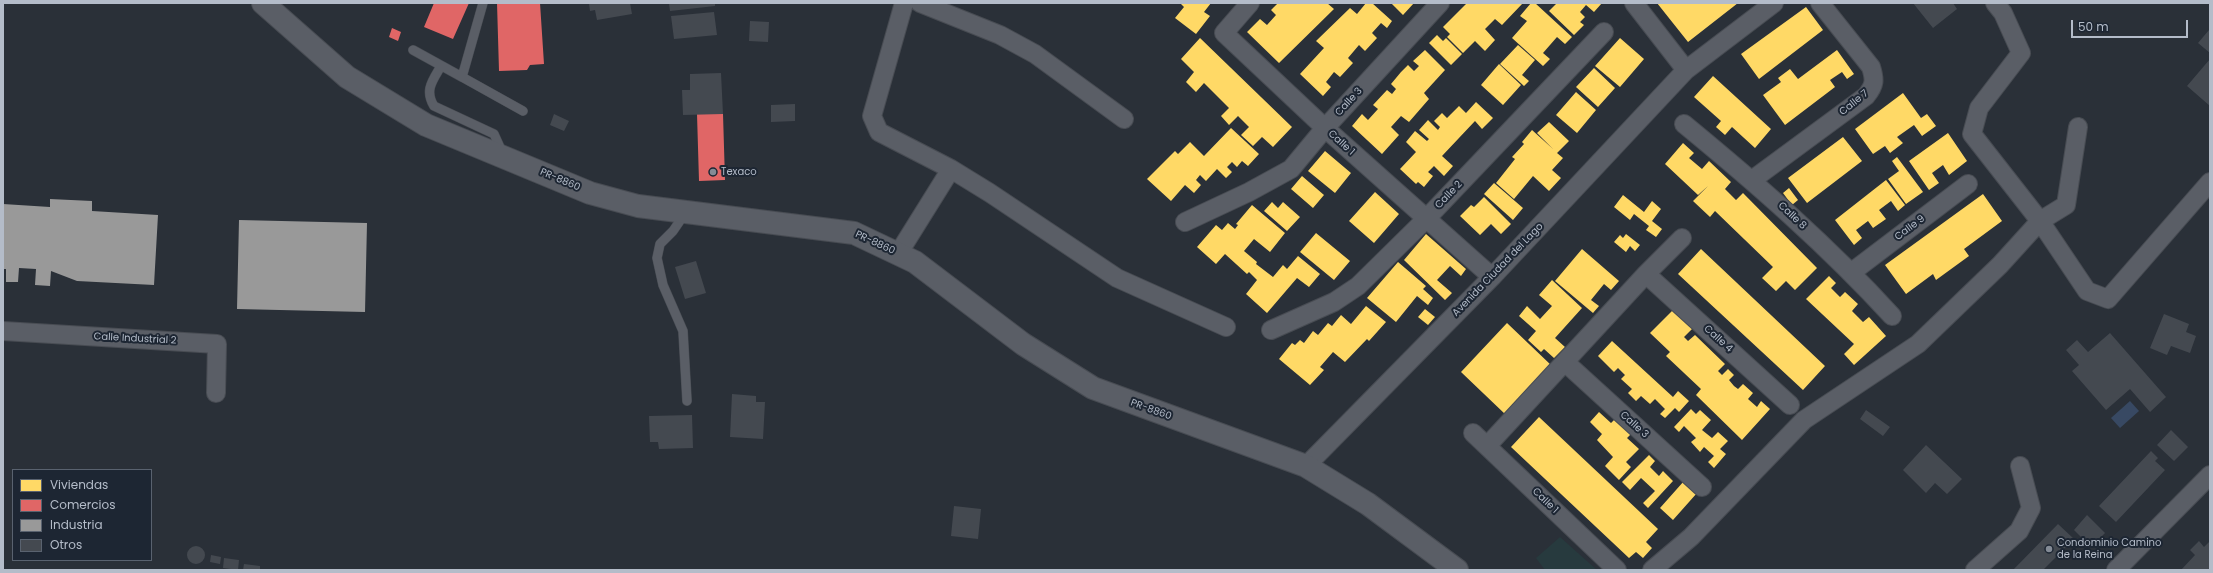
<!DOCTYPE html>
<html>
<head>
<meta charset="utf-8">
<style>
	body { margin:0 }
	#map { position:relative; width:2213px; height:573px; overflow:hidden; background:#2a3038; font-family:Poppins,sans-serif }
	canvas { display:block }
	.frame { position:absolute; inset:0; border:4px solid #b4bcc9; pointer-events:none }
	.legend { position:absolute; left:12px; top:469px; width:140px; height:92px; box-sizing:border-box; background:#1d2633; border:1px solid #59626f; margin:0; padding:5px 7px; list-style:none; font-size:12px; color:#b4bcc9 }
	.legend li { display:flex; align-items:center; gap:8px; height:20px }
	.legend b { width:20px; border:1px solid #59626f }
	.scale { position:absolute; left:2071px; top:20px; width:117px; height:18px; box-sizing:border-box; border:2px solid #b4bcc9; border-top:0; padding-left:5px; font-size:12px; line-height:14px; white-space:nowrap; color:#b4bcc9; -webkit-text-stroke:3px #1d2633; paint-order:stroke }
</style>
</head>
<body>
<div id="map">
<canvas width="2213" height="573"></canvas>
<div class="frame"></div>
<ul class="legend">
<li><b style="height:11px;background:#ffd966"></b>Viviendas</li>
<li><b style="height:11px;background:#e06666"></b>Comercios</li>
<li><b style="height:11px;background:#999"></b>Industria</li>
<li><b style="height:11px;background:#444950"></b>Otros</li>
</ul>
<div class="scale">50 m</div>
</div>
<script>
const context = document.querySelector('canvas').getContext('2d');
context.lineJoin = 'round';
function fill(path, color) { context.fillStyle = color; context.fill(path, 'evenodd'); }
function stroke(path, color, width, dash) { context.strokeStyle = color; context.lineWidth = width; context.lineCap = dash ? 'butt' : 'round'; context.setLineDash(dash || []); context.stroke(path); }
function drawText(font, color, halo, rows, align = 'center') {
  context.font = font + ' Poppins,sans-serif'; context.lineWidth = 4; context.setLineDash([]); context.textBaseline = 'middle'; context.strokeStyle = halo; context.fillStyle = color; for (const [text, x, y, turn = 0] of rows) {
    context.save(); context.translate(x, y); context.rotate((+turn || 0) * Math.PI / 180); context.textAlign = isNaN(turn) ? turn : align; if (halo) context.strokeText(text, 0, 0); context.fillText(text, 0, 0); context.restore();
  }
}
fill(new Path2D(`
	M1560 537 1597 570H1545L1536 558Z`), '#273a3e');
fill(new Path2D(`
	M2130 401 2139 411 2120 428 2111 418Z`), '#384963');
fill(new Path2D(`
	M1180 3H1211L1204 12 1210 16 1196 34 1175 18 1184 7Z
	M1278 3H1327L1334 9 1279 63 1247 32 1260 19 1267 25 1276 15 1271 10Z
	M1366 3H1372L1392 21 1387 28 1381 23 1372 33 1377 38 1365 51 1359 45 1348 58 1353 63 1340 77 1334 72 1326 82 1331 87 1323 96 1300 74 1324 48 1316 41 1350 8 1357 14Z
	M1391 3H1414L1403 15Z
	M1467 3H1523L1502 25 1495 19 1485 29 1495 40 1485 51 1475 41 1463 53 1447 37 1450 34 1443 27Z
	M1531 3H1535L1572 37 1565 44 1557 37 1543 53 1550 59 1543 66 1512 38 1527 21 1520 16Z
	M1557 3H1602L1594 12 1586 5 1580 12 1585 17 1580 22 1584 25 1574 35 1549 11Z
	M1657 3H1738L1688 42Z
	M1806 7 1823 30 1759 79 1741 54Z
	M1437 35 1443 41 1446 38 1462 54 1451 65 1429 43Z
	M1200 38 1292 127 1273 147 1262 137 1253 146 1241 135 1249 127 1238 116 1229 125 1221 116 1229 108 1204 83 1196 92 1186 82 1194 72 1181 59Z
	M1620 38 1644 59 1620 87 1595 66Z
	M1518 45 1535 60 1522 75 1529 81 1524 86 1500 64Z
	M1425 50 1445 70 1424 93 1429 99 1409 122 1401 116 1391 127 1399 135 1382 154 1352 126 1362 114 1368 120 1378 109 1373 105 1387 90 1392 94 1396 89 1391 84 1401 72 1408 65 1414 71 1419 66 1413 61Z
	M1837 50 1854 74 1847 79 1842 72 1830 80 1835 87 1785 125 1763 95 1781 82 1778 78 1790 69 1798 79Z
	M1499 64 1521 85 1503 105 1481 85Z
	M1594 68 1615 88 1598 107 1576 87Z
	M1713 76 1771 129 1755 148 1732 127 1725 135 1716 127 1721 121 1694 97Z
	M1576 92 1596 110 1577 133 1556 115Z
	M1903 93 1921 118 1927 114 1936 126 1922 136 1914 125 1897 137 1903 143 1890 153 1885 146 1873 154 1855 129Z
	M1476 102 1493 118 1482 129 1475 121 1442 156 1453 166 1444 176 1434 166 1428 172 1433 176 1424 187 1418 182 1416 184 1400 169 1416 152 1406 142 1415 131 1427 141 1429 139 1419 130 1428 120 1438 130 1440 127 1434 121 1442 113 1447 118 1459 106 1466 113Z
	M1549 122 1569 141 1557 153 1563 158 1552 170 1561 178 1549 191 1533 176 1514 199 1496 183 1515 159 1512 157 1524 144 1522 142 1532 130 1553 149 1537 133Z
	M1231 128 1259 154 1248 166 1242 161 1237 167 1232 162 1227 167 1232 172 1226 178 1217 169 1206 181 1200 175 1196 180 1201 185 1194 193 1185 185 1171 201 1147 179 1175 151 1178 154 1190 142 1204 156Z
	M1948 133 1967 161 1949 175 1943 165 1932 173 1939 183 1929 190 1909 161Z
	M1843 137 1862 161 1807 203 1788 178Z
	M1683 143 1694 153 1689 158 1702 169 1709 161 1731 182 1725 189 1736 200 1743 193 1817 268 1795 290 1786 281 1776 291 1762 278 1773 267 1715 211 1710 217 1693 201 1708 186 1698 195 1665 164Z
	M1325 151 1351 173 1335 193 1308 171Z
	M1897 157 1923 192 1906 204 1888 179 1899 171 1892 161Z
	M1302 176 1324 195 1313 208 1291 189Z
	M1886 180 1905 205 1898 211 1891 201 1879 210 1886 219 1873 228 1868 221 1856 230 1862 238 1854 245 1835 220Z
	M1494 183 1523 208 1513 220 1484 194Z
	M1789 188 1798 200 1792 205 1783 193Z
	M1375 192 1399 214 1374 243 1349 221Z
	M1983 194 2002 221 1964 249 1969 256 1936 280 1933 274 1906 294 1885 265Z
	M1623 195 1644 212 1652 201 1661 209 1652 221 1662 229 1656 237 1646 230 1649 226 1634 214 1630 220 1614 207Z
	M1484 197 1511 224 1501 234 1491 224 1480 235 1460 216 1471 205 1474 207Z
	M1272 202 1278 208 1283 202 1300 217 1287 231 1264 211Z
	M1252 205 1285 233 1270 252 1254 239 1244 251 1257 262 1256 264 1273 277 1283 265 1287 269 1298 256 1320 274 1309 287 1297 278 1267 313 1246 294 1257 280 1249 272 1247 274 1225 254 1216 264 1197 247 1216 225 1222 230 1228 223 1235 229 1238 225 1236 224Z
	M1316 233 1350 261 1334 280 1300 252Z
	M1426 234 1466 269 1461 276 1450 266 1437 280 1452 293 1445 300 1404 260Z
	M1626 234 1640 245 1635 251 1630 246 1626 252 1614 242 1620 235 1623 238Z
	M1582 249 1619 281 1611 290 1604 284 1591 300 1599 306 1593 313 1555 281Z
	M1701 249 1825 366 1803 390 1678 274Z
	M1398 262 1426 286 1423 289 1433 298 1428 305 1417 296 1396 322 1367 298Z
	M1829 276 1836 283 1831 288 1840 297 1845 292 1858 304 1852 311 1863 322 1869 317 1886 336 1854 365 1844 354 1854 344 1806 299Z
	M1552 280 1582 308 1555 338 1565 347 1554 358 1544 349 1541 352 1528 340 1536 331 1519 316 1527 306 1540 319 1552 306 1539 295Z
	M1366 306 1386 322 1369 341 1367 339 1345 362 1333 352 1320 367 1324 370 1310 385 1279 359 1292 343 1295 345 1300 340 1304 343 1313 331 1318 335 1328 323 1332 326 1341 315 1351 324Z
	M1675 308 1694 327 1684 337 1688 341 1695 335 1725 364 1718 371 1722 375 1728 369 1734 375 1729 380 1734 386 1738 389 1743 384 1753 393 1748 399 1757 407 1761 401 1770 409 1742 440 1696 395 1701 389 1666 356 1670 352 1650 333Z
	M1425 309 1435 317 1428 325 1418 317Z
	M1507 323 1552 366 1506 415 1461 372Z
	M1612 341 1673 397 1678 391 1689 401 1679 412 1675 408 1665 418 1660 414 1665 409 1655 399 1650 404 1641 396 1636 401 1628 393 1632 389 1621 379 1625 375 1618 368 1614 372 1598 356Z
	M1691 409 1696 414 1700 410 1711 420 1702 430 1712 438 1718 432 1728 441 1720 449 1726 454 1714 468 1708 462 1714 456 1704 447 1700 452 1691 442 1696 438 1684 426 1679 432 1674 427Z
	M1599 412 1611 423 1616 418 1632 433 1627 438 1639 449 1626 462 1631 467 1619 480 1605 466 1613 457 1597 440 1602 434 1590 422Z
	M1539 417 1658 529 1646 542 1652 548 1643 558 1636 552 1629 558 1511 447Z
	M1649 455 1655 461 1650 467 1659 476 1663 471 1673 481 1648 508 1643 503 1655 491 1641 478 1630 490 1622 482Z
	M1684 481 1697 493 1673 520 1660 508Z`), '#ffd966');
fill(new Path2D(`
	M434 3H469L453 39 424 27Z
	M497 3H540L544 64 530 65 527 70 499 71Z
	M392 28 401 32 398 41 389 37Z
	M697 114H723L725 180 699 181Z`), '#e06666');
fill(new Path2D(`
	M50 199 92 201V211L158 215 154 285 77 281 51 271 50 286 35 285 36 269 19 268 18 282H6V269H3V204L50 207Z
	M239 220 367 223 365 312 237 309Z`), '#999');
fill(new Path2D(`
	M589 3H630L632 14 597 20 595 10 590 11Z
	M669 3H715V6L670 11Z
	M1913 3H1953L1957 9 1933 28Z
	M714 12 717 35 674 39 671 16Z
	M750 21 769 22 768 42 749 41Z
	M2209 30 2210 31V53L2198 43Z
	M2210 59V106L2187 86Z
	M721 73 723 114 683 115 682 90H690V74Z
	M795 104V121L771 122V105Z
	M554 114 569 121 564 131 550 125Z
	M696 261 706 293 685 299 675 267Z
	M2164 314 2189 324 2186 332 2196 336 2190 353 2171 346 2167 355 2150 348Z
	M2110 333 2166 397 2150 412 2130 389 2106 410 2072 371 2079 365 2066 350 2077 340 2088 352Z
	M732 394 756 396V402H765L763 439 730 437Z
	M1866 410 1890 427 1883 436 1860 419Z
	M692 415 693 448 659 449 658 442H650L649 416Z
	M2171 430 2188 447 2174 461 2157 445Z
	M1926 445 1962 479 1947 494 1935 483 1926 493 1903 470Z
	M2151 451 2158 458 2155 461 2165 470 2116 522 2099 506Z
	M954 506 981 509 978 539 951 536Z
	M2087 515 2105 533 2091 547 2074 530Z
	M2058 524 2074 539 2043 570H2013Z
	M2199 541 2204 547 2210 541V570H2181L2195 555 2190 550Z
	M187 555a9 9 0 1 1 18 0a9 9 0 1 1-18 0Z
	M211 555 221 557 220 564 210 562Z
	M224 558 239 560 238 570 223 568Z
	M244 564 260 566V570H243Z`), '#444950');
const service = new Path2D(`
	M483 3 462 77 523 111
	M413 50 462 77
	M441 66C433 80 424 90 434 106L494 134 503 154
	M686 212 673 231 660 244 657 258 663 285 683 331 687 401`);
const minor = new Path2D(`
	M904 3 872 116 879 132 951 169 990 193 1117 278 1226 327
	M920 3 1000 35 1035 54 1124 119
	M1250 3 1224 33 1325 128 1492 277
	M1634 3 1686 70
	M1995 3 2003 13 2021 53 1979 108 1972 134 2040 221 2087 291 2108 299 2210 182
	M1684 124C1757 184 1828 246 1892 316
	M1752 180 1866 96C1875 85 1875 80 1871 67L1820 3
	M1185 222 1249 192 1291 169 1325 128 1440 3
	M898 254 951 169
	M1852 272 1968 184
	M1646 274 1790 405
	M1271 330 1334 302 1358 286 1426 219 1604 32
	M3 331 217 344 216 393
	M1566 363 1702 487
	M1473 433 1617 570
	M1487 446 1646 274 1682 238
	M1306 466 1492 277 1686 70 1774 3
	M1652 570 1691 537 1804 420 1918 344 2000 265 2040 221 2066 205 2078 127
	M1975 570 2019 531 2031 508 2020 466
	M2116 570 2210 475`);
const tertiary = new Path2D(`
	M263 3 347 77 426 125 590 193 638 206 854 233 915 262 1023 344 1093 388 1306 466 1368 504 1457 570`);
stroke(service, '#484c53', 10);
stroke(minor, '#484c53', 20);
stroke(tertiary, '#484c53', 24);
stroke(service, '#5a5e66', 9);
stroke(minor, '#5a5e66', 18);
stroke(tertiary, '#5a5e66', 22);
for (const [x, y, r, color] of [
	[713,172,4,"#848b96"],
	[2049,549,4,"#848b96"]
]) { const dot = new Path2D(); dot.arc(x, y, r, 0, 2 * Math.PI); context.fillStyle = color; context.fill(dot); stroke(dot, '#1d2633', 1.5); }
drawText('10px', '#b4bcc9', '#1d2633', [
	["Calle 3",1349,102,-47],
	["Calle 7",1854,103,-39],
	["Calle 1",1341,143,42],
	["PR-8860",560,180,23],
	["Calle 2",1449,195,-46],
	["Calle 8",1792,216,43],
	["Calle 9",1910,228,-37],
	["PR-8860",875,243,25],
	["Avenida Ciudad del Lago",1498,270,-46],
	["Calle Industrial 2",135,339,3],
	["Calle 4",1718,339,42],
	["PR-8860",1151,410,20],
	["Calle 3",1634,425,42],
	["Calle 1",1545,501,44]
]);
drawText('10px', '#b4bcc9', '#1d2633', [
	["Texaco",721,172],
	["Condominio Camino",2057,543],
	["de la Reina",2057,555]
], 'left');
</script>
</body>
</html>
